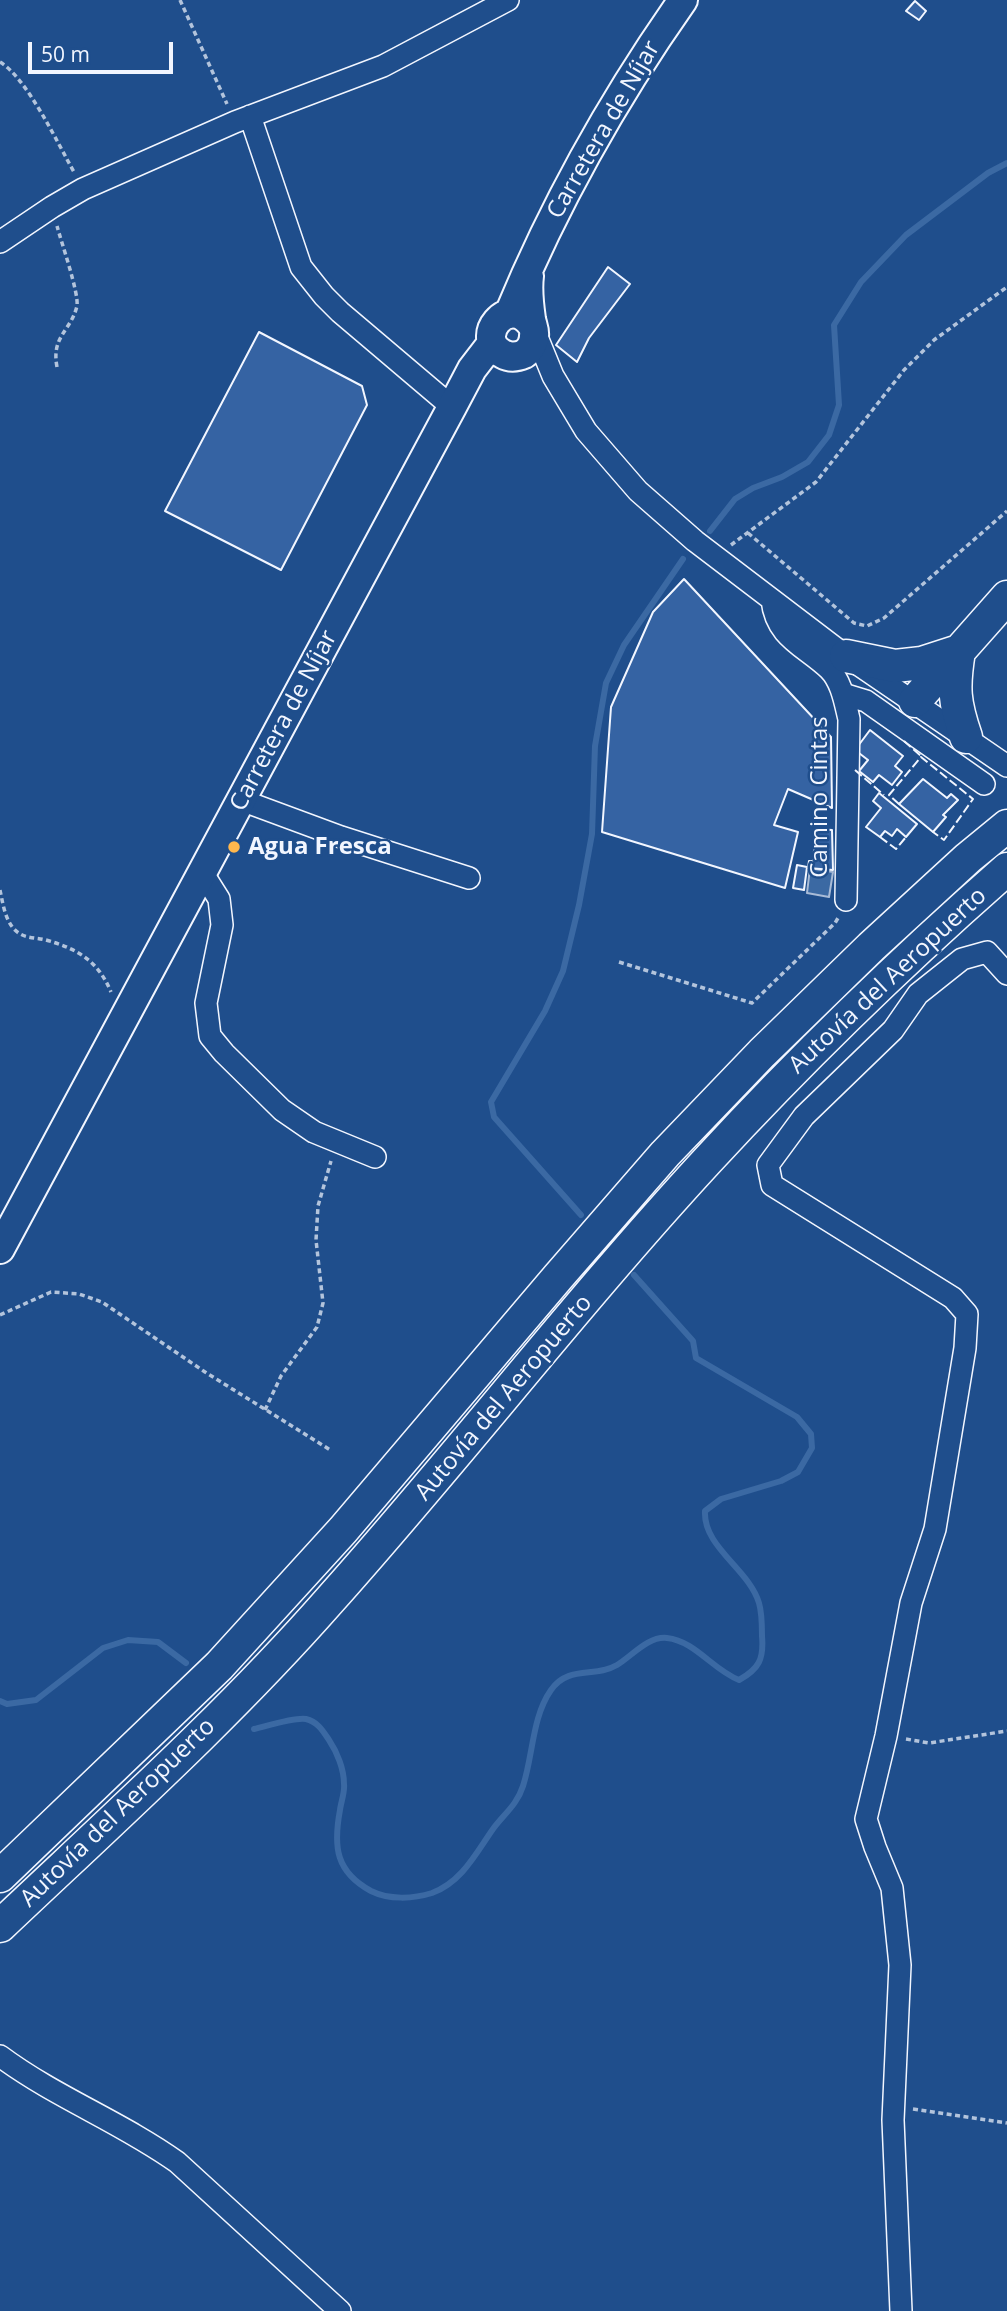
<!DOCTYPE html>
<html>
<head>
<meta charset="utf-8">
<style>
	body { margin:0 }
	#map { position:relative; width:1007px; height:2311px; overflow:hidden; background:#1f4e8c; font-family:"Open Sans",sans-serif }
	canvas { display:block }
	.scale { position:absolute; left:28px; top:42px; width:145px; height:32px; box-sizing:border-box; border:4px solid #f2f6ff; border-top:0; padding-left:9px; font-size:21px; line-height:24px; white-space:nowrap; color:#f2f6ff; -webkit-text-stroke:5px #1f4e8c; paint-order:stroke }
</style>
</head>
<body>
<div id="map">
<canvas width="1007" height="2311"></canvas>
<div class="scale">50 m</div>
</div>
<script>
const context = document.querySelector('canvas').getContext('2d');
context.lineJoin = 'round';
function fill(path, color) { context.fillStyle = color; context.fill(path, 'evenodd'); }
function stroke(path, color, width, dash) { context.strokeStyle = color; context.lineWidth = width; context.lineCap = dash ? 'butt' : 'round'; context.setLineDash(dash || []); context.stroke(path); }
function drawText(font, color, halo, rows, align = 'center') {
  context.font = font + ' "Open Sans",sans-serif'; context.lineWidth = 5; context.setLineDash([]); context.textBaseline = 'middle'; context.strokeStyle = halo; context.fillStyle = color; for (const [text, x, y, turn = 0] of rows) {
    context.save(); context.translate(x, y); context.rotate((+turn || 0) * Math.PI / 180); context.textAlign = isNaN(turn) ? turn : align; if (halo) context.strokeText(text, 0, 0); context.fillText(text, 0, 0); context.restore();
  }
}
const water = new Path2D(`
	M810 868 833 872 829 897 807 893Z`);
fill(water, '#3b69a3');
stroke(water, '#a8bbd7', 2);
stroke(new Path2D(`
	M710 531 735 499 753 488 782 477 808 462 829 435 839 405 834 325 861 282 906 235 988 173 1007 163
	M581 1215 494 1117 491 1102 545 1011 563 971 579 905 592 834 595 746 606 683 624 645 683 559
	M0 1701 7 1704 36 1700 103 1648 128 1640 158 1642 186 1663
	M254 1729C267 1726 295 1717 306 1719 318 1722 323 1731 329 1740 337 1752 344 1769 344 1784 345 1792 341 1802 340 1810 333 1847 336 1872 371 1891 389 1900 413 1899 432 1893 462 1882 476 1853 493 1829 504 1814 517 1805 523 1786 533 1756 532 1717 551 1690 568 1665 595 1678 617 1665 632 1656 648 1636 667 1638 695 1641 713 1670 739 1680 759 1669 764 1659 762 1636 762 1626 762 1613 759 1603 749 1569 703 1547 705 1511L721 1499 781 1481 798 1472 812 1448 811 1434 797 1417 696 1358 693 1341 634 1275`), '#3b69a3', 6);
const building = new Path2D(`
	M915 1 926 11 919 20 906 11Z
	M608 267 630 284 589 338 577 362 556 345Z
	M259 332 362 386 367 405 281 570 165 511Z
	M684 579 831 737 832 808 788 789 774 825 798 832 785 888 602 832 611 707 653 612Z
	M870 730 903 756 895 766 902 772 892 785 879 775 873 782 859 771 868 760 855 750Z
	M923 779 947 798 951 794 958 800 943 815 946 817 933 832 899 804Z
	M879 793 917 824 906 837 897 829 892 836 885 831 880 837 866 827 881 808 873 801Z
	M816 829 832 830 833 870 808 868 809 861H813Z
	M797 865 807 867 804 890 793 888Z`);
fill(building, '#3563a3');
stroke(building, '#f2f6ff', 2);
const minor = new Path2D(`
	M250 116 301 267 324 296 340 312 452 407
	M0 242 52 207 83 189 235 122 383 66 508 0
	M535 332 553 376 586 431 638 491 695 541 846 656 1007 766
	M772 600C776 638 805 646 829 669 842 682 845 703 849 719L846 900
	M843 694 866 701 984 784
	M241 800 341 837 469 878
	M202 872 219 899 222 925 206 1003 210 1036 224 1053 282 1110 314 1132 375 1157
	M0 2056C55 2097 121 2122 177 2162L340 2311
	M901 2311 893 2120 900 1965 892 1888 875 1847 866 1819 886 1736 911 1603 935 1529 965 1348 967 1314 953 1298 772 1185 768 1165 804 1116 893 1030 918 994 962 959 987 952 1007 974`);
const major = new Path2D(`
	M529 276C527 291 529 305 531 319 532 325 535 330 534 336 534 343 530 350 524 354 517 357 510 358 503 354 472 339 508 292 532 325
	M509 314C555 203 614 98 683 0
	M0 1249 452 407 472 369 492 343`);
const highway = new Path2D(`
	M959 651C953 688 954 702 966 737
	M846 656 895 666 922 663 959 651
	M915 701 1007 597
	M0 1876 219 1666 343 1530 558 1277 665 1154 762 1053 871 947 968 858 1007 826
	M0 1926C112 1820 227 1717 329 1601 458 1457 576 1303 707 1161 802 1058 902 961 1007 869`);
stroke(minor, '#f2f6ff', 24);
stroke(major, '#f2f6ff', 32);
stroke(highway, '#f2f6ff', 35);
stroke(new Path2D(`
	M180 0 227 104
	M0 62C27 78 58 144 74 172
	M57 367C51 336 71 331 77 306 79 293 61 241 57 226
	M748 533 854 623 867 626 884 618 1007 511
	M731 545 816 482 904 370 934 340 1007 287
	M0 890C3 904 5 920 15 930 24 939 35 937 46 940 78 949 98 961 111 992
	M619 962 752 1003 835 923 838 918
	M0 1315 51 1292 79 1294 102 1302 205 1372 332 1451
	M265 1410 281 1376 317 1327 323 1303 316 1240 318 1206 331 1161
	M906 1739 929 1743 1007 1731
	M913 2109 1007 2123`), '#b3c4dc', 3.5, [5, 3.5]);
stroke(minor, '#1f4e8c', 21);
stroke(major, '#1f4e8c', 28);
stroke(highway, '#1f4e8c', 32);
stroke(new Path2D(`
	M904 741 921 756
	M855 770 884 795
	M899 804 889 795 921 757 973 799 944 840 933 832
	M880 837 896 849 906 837`), '#f2f6ff', 2, [9, 3.5]);
for (const [x, y, r, color] of [
	[234,847,7,"#ffb74d"]
]) { const dot = new Path2D(); dot.arc(x, y, r, 0, 2 * Math.PI); context.fillStyle = color; context.fill(dot); stroke(dot, '#1f4e8c', 2.5); }
drawText('24px', '#f2f6ff', '#1f4e8c', [
	["Carretera de Níjar",604,130,-60],
	["Carretera de Níjar",284,721,-62],
	["Camino Cintas",820,797,-90],
	["Autovía del Aeropuerto",888,981,-43],
	["Autovía del Aeropuerto",504,1398,-50],
	["Autovía del Aeropuerto",118,1813,-44]
]);
drawText('bold 24px', '#f2f6ff', '#1f4e8c', [
	["Agua Fresca",248,847]
], 'left');
</script>
</body>
</html>
